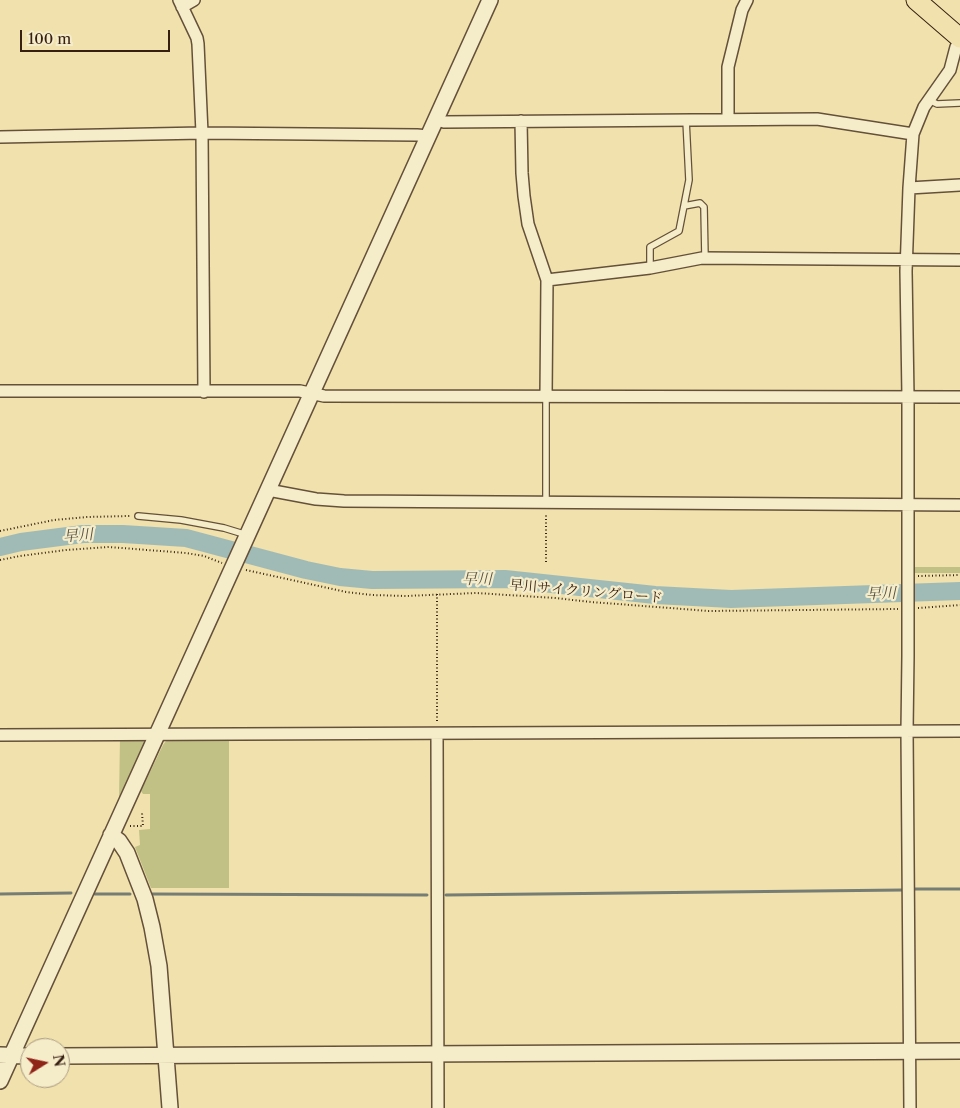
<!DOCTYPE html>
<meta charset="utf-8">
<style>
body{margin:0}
#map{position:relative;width:960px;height:1108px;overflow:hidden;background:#f0e1ad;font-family:"Libre Caslon Text",serif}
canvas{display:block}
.north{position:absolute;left:20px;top:1038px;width:50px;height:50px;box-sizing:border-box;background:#f5ecca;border:1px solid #a99a80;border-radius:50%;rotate:80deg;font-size:14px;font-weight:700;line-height:20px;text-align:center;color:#372012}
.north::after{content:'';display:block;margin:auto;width:18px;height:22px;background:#8f2418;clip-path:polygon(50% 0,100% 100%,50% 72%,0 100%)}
.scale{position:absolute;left:20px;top:30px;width:150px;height:22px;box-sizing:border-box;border:2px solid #372012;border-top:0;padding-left:6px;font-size:15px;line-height:18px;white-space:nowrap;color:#372012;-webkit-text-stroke:4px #f5ecca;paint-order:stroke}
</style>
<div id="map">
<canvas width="960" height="1108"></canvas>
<div class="north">N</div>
<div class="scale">100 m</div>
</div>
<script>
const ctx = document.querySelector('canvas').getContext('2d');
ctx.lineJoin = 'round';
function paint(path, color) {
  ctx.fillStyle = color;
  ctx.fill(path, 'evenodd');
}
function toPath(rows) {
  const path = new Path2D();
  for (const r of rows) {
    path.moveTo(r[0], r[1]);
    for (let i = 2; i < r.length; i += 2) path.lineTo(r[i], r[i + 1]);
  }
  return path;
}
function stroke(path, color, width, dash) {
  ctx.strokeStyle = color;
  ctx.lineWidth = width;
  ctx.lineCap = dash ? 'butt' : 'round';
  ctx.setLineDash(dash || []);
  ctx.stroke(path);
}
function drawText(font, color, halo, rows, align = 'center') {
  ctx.font = font + ' "Libre Caslon Text","Noto Serif JP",serif';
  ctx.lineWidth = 4.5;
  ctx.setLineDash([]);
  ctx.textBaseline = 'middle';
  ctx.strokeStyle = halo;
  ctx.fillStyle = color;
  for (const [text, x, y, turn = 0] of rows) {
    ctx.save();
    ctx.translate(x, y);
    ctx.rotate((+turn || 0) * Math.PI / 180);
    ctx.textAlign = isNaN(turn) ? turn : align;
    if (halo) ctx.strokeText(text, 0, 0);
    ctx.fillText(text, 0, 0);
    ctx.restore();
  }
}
paint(toPath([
 [913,567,960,567,960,573,912,573],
 [120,738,144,739,146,741,119,799],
 [229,740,229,888,151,888,135,847,140,845,139,830,150,829,150,794,143,794,141,791,163,745,166,741]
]), '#c1c185');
stroke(toPath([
 [914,889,960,889],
 [0,894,71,893],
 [95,894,130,894],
 [152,894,427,895],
 [446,895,903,890]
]), '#767d74', 3);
stroke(toPath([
 [0,547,21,542,83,534,123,534,186,538,306,570,340,577,372,580,505,579,655,595,731,599,960,591]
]), '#a0bbb6', 18);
const service = toPath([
 [929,100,937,104,960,103],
 [684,206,700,203,704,207,705,258],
 [650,268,650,247,679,231,689,180,686,120],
 [546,503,546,396],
 [138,516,181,520,224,528,247,535]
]);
const minor = toPath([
 [179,0,197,38,198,44,202,133,204,392],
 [182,7,194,0],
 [728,119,728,67,742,10,747,0],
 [437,120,444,122,817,119,913,134],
 [521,121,522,173,524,196,528,224,547,280,546,396],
 [0,137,202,133,417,135,428,136],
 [909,188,960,185],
 [547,280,650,268,702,258,960,260],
 [0,391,300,391,324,396,960,397],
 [268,490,316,499,344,501,960,505],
 [437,734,438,1108],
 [0,735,960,731],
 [910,1108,907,731,908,656,908,397,906,271,909,188,913,134,924,107,950,70,956,47,960,42]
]);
const tertiary = toPath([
 [111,835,119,841,127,853,145,899,152,927,159,966,170,1108],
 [0,1055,30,1056],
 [60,1056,960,1051],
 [0,1081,490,0]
]);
const primary = toPath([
 [916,0,960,38]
]);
stroke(service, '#655039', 8);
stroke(minor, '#655039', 14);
stroke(tertiary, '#655039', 18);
stroke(primary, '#372012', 21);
stroke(toPath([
 [0,531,54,520,87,517,130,516],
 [0,560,20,556,66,550,109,547,186,553,204,556,222,563],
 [546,562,546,513],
 [246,570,346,592,372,595,406,596,476,593,555,598,591,602,709,611,898,609],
 [918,576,960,575],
 [437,594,437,722],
 [918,608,960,605],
 [130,826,143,826,142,813]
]), '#372012', 2, [1, 2.5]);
stroke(service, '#f5ecca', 5.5);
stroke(minor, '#f5ecca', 11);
stroke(tertiary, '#f5ecca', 15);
stroke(primary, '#f0e1ad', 19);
drawText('14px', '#372012', '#f5ecca', [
 ["早川サイクリングロード",586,592,5]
]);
drawText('italic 15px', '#564e43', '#f5ecca', [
 ["早川",78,536,-5],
 ["早川",477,580],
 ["早川",881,594,-2]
]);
</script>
